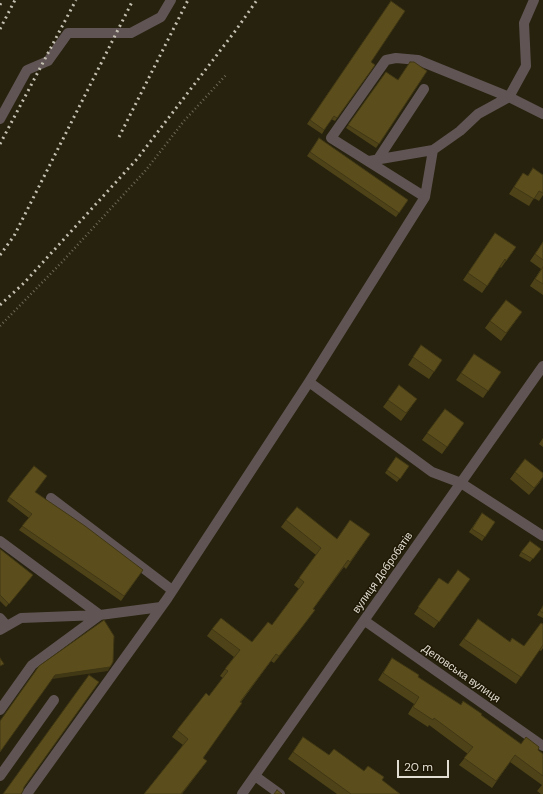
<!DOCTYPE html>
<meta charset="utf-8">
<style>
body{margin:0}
#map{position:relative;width:543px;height:794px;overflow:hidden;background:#27220e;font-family:"DM Sans",sans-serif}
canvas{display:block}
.scale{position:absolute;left:397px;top:760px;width:52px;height:18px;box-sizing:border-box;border:2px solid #e2ded2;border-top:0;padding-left:5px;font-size:12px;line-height:14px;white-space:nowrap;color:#e2ded2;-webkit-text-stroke:3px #1e1805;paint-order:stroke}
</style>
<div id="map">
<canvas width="543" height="794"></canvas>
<div class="scale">20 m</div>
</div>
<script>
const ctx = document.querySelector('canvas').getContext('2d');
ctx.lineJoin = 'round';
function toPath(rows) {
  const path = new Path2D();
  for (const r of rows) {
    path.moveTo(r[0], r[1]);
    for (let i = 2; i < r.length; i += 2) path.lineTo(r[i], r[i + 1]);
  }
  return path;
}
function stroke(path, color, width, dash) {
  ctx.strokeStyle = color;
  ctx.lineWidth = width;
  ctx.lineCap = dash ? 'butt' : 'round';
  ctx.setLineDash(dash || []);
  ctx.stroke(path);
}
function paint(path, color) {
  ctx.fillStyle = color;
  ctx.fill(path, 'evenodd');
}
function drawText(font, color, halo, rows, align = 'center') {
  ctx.font = font + ' "DM Sans",sans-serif';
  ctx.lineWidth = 3;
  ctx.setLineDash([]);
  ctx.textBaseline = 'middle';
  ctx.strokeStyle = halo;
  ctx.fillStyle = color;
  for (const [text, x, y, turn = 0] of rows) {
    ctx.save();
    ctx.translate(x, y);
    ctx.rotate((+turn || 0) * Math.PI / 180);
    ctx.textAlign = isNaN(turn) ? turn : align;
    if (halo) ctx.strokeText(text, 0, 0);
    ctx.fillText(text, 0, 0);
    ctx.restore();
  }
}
stroke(toPath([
 [0,326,62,262,146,170,184,121,226,75]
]), '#6e6958', 2.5, [1, 3]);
stroke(toPath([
 [0,119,27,70,48,61,68,33,131,33,161,17,171,0],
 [378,159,424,89],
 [369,161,433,150,460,131,478,114,509,97,526,66,524,23,534,0],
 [425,197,331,138,386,60,396,58,418,60,509,97,543,114],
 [309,382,432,472,461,483,543,536],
 [51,498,172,590],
 [0,541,100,615],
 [0,618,7,626],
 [365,621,543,746],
 [0,630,21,618,100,615],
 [0,710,32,665,100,615,161,607],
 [0,776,54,700],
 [255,776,280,794],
 [27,794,167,599,309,382,425,197,433,150],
 [242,794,543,366]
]), '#605554', 10);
stroke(toPath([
 [0,5,2,0],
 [0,29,15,0],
 [119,137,188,0],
 [0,144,76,0],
 [0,255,14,236,133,0],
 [0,305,24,283,137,159,236,30,257,0]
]), '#c4c0b2', 3, [2, 4]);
paint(toPath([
 [391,1,371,62,375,65,335,121,331,119,322,134,307,124],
 [427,71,376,148,346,128,386,72,398,80],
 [319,138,408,200,396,217,307,156],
 [533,168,543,175,543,195,539,201,534,198,529,206,509,194,523,173,528,176],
 [495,233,516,247,501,268,500,267,482,293,463,280],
 [543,242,543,295,530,286,541,269,530,261],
 [522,312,501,341,485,328,490,321],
 [421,345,442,360,429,379,408,365],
 [474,354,501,372,483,398,456,380],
 [399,385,412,406,401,421,383,407],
 [445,409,464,423,442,454,422,440],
 [543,438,543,447,539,444],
 [396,457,409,466,397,482,385,473],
 [515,472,540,482,529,495,510,479],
 [35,492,143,570,121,601,19,530,29,518,7,501,9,497],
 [482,513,495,522,482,541,469,532],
 [286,520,337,539,370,534,346,569,344,567,313,609,297,634,274,663,271,661,241,702,203,758,207,761,182,794,144,794,183,745,172,737,177,730,209,696,223,678,220,676,234,657,207,636,212,629,252,642,272,625,299,589,294,585,316,555,281,527],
 [0,549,33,575,6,607,0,601],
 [521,552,538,552,530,562,519,556],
 [439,578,448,584,470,579,434,628,414,614],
 [543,606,543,618,537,615],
 [478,619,510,642,524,646,543,624,543,648,541,651,539,650,516,684,459,645],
 [392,658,418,677,461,705,481,715,521,744,538,750,543,754,543,794,541,794,537,791,542,785,510,762,492,788,459,765,468,754,429,725,428,727,408,714,414,704,378,680],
 [303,737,329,755,364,771,382,780,400,794,337,794,288,759]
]), '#4e4318');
paint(toPath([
 [315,610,297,634,274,663,279,656],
 [110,667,108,671,52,679,55,675],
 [207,761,182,794,181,794]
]), '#403714');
const building = toPath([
 [391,1,405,11,371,62,375,65,337,118,334,116,324,130,310,120,391,1],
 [410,62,414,62,427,71,379,144,348,125,386,72,398,80,410,62],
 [319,138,408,200,399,213,310,152,319,138],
 [533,168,543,175,543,193,539,191,534,199,514,187,523,173,528,176,533,168],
 [495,233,516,247,506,261,505,259,487,286,468,273,495,233],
 [543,242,543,260,535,254,543,242],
 [543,267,543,284,535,279,543,267],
 [506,300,522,312,506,333,490,321,506,300],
 [421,345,442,360,434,372,413,357,421,345],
 [474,354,501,372,488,391,461,373,474,354],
 [399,385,417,399,406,413,388,400,399,385],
 [445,409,464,423,447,447,427,433,445,409],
 [396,457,409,466,400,479,387,470,396,457],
 [525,459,543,473,543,477,534,488,515,472,525,459],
 [34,466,47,476,35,492,85,526,143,570,124,596,22,526,32,514,9,497,34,466],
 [297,507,337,539,350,520,370,534,350,562,348,560,313,609,315,610,302,627,279,656,276,654,240,702,242,703,203,758,207,761,181,794,144,794,188,739,177,730,206,693,209,696,228,671,225,669,240,650,212,629,221,618,252,642,268,622,272,625,304,582,299,578,321,548,286,520,297,507],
 [482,513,495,522,485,537,472,529,482,513],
 [530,541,541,549,533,559,521,552,530,541],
 [0,549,33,575,9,604,0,595,0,549],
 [458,570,470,579,439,622,418,607,439,578,448,584,458,570],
 [543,606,543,613,540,611,543,606],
 [478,619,510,642,512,638,524,646,541,623,543,624,543,645,521,677,464,639,478,619],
 [104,620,114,636,113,662,110,667,55,675,0,752,0,721,39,666,104,620],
 [0,658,4,664,0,666,0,658],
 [392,658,419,675,418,677,461,705,463,701,482,714,481,715,521,744,526,737,539,747,538,750,543,754,543,776,515,755,496,781,464,758,473,747,434,718,433,720,413,707,419,697,383,673,392,658],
 [89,675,99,682,24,787,23,791,21,794,3,794,89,675],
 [303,737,329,755,334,749,364,771,368,766,384,777,382,780,400,794,351,794,293,752,303,737],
 [277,790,282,794,274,794,277,790]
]);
paint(building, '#5b4e1c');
stroke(building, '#403714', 1);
drawText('11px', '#e2ded2', '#1e1805', [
 ["вулиця Добробатів",383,573,-55],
 ["Деповська вулиця",461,674,35]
]);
</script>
